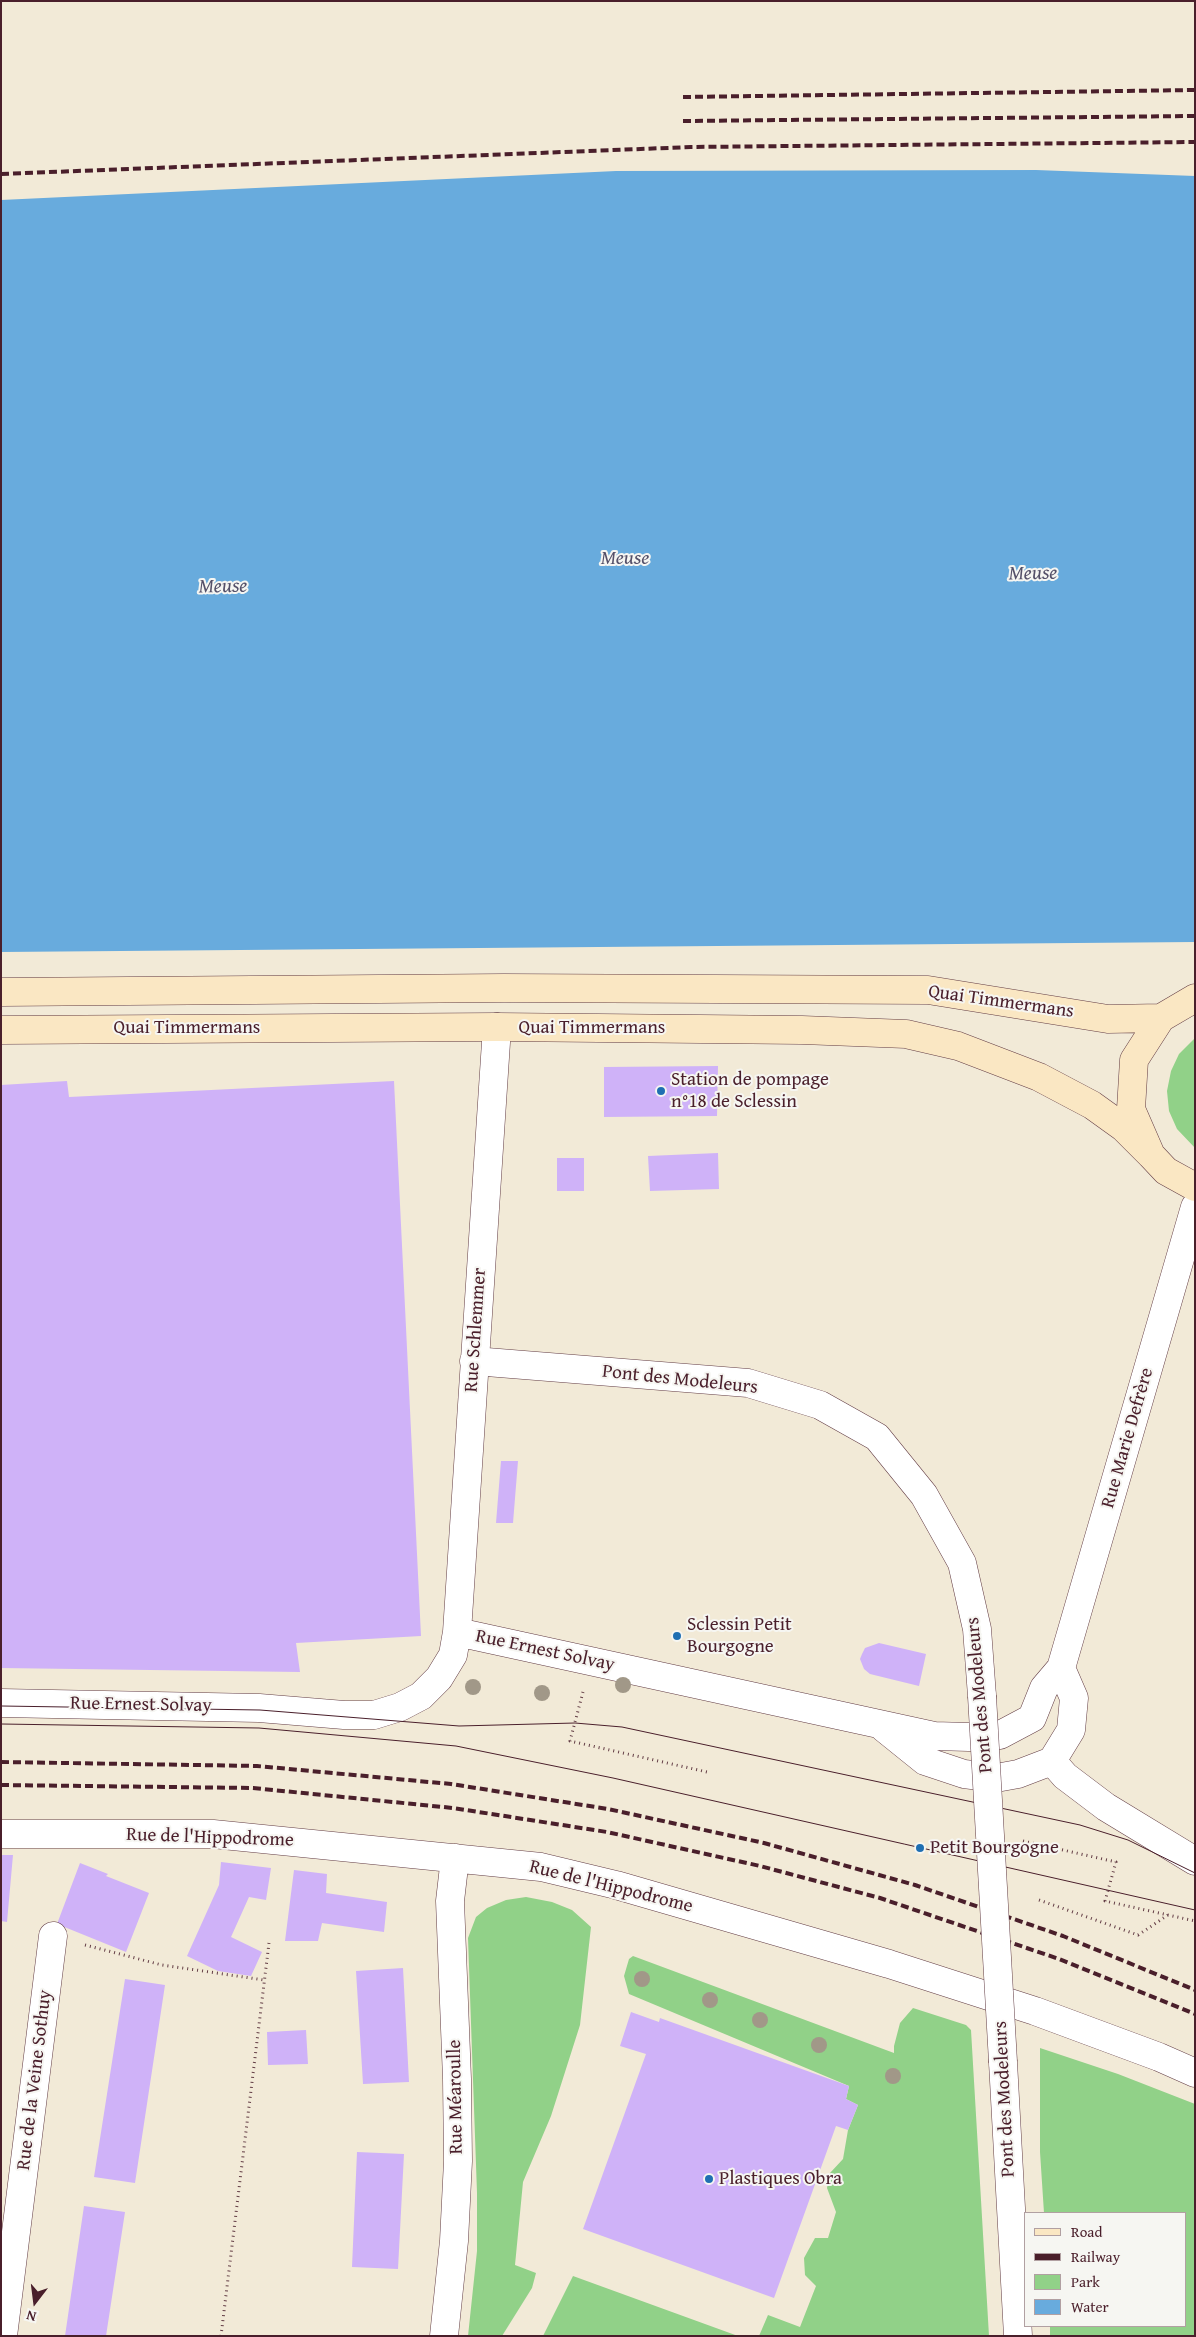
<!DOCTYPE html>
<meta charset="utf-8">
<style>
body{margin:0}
#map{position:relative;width:1196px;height:2337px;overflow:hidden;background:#f2ead7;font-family:"Gentium Book Plus",serif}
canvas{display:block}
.frame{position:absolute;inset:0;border:2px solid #4a1f2b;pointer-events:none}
.legend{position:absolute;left:1024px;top:2212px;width:162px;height:115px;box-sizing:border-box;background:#f6f6f2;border:1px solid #b1a0a2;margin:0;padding:6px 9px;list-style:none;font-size:15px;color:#4a1f2b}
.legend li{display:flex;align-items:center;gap:10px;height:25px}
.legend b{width:25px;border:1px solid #b1a0a2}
.north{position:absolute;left:10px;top:2277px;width:50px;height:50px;-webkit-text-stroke:4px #f6f6f2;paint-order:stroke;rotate:195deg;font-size:14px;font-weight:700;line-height:20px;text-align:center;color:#4a1f2b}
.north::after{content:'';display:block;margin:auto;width:18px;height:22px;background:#4a1f2b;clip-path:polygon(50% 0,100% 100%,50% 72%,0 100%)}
</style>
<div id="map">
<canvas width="1196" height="2337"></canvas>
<div class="frame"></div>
<ul class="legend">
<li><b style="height:6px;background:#fae7c3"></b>Road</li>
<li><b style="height:6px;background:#4a1f2b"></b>Railway</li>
<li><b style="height:14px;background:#91d188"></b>Park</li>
<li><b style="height:14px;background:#68abdd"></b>Water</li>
</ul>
<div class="north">N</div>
</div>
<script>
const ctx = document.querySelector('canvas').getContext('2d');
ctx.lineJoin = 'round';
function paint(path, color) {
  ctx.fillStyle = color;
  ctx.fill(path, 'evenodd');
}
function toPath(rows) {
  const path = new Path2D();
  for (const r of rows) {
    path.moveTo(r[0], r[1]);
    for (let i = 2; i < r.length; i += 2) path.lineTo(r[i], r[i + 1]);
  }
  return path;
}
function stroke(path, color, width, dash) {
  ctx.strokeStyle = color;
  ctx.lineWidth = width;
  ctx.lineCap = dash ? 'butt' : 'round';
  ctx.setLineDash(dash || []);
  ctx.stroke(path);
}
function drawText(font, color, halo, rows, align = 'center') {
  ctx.font = font + ' "Gentium Book Plus",serif';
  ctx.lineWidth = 4;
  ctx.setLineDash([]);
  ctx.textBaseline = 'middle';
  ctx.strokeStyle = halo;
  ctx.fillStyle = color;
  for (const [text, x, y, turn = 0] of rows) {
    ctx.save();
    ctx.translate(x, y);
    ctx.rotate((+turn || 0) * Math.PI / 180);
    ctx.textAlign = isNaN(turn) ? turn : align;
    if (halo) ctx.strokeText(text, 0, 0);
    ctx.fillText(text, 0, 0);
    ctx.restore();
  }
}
paint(toPath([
 [1195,1038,1195,1148,1177,1129,1169,1111,1167,1091,1171,1071,1179,1054],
 [526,1897,552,1902,572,1910,591,1927,580,2025,551,2116,523,2182,515,2265,536,2273,532,2288,502,2336,468,2336,477,2251,477,2193,468,1938,476,1917,487,1908,506,1900],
 [633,1956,894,2053,894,2046,900,2023,913,2008,966,2025,971,2030,989,2336,759,2336,768,2315,800,2327,816,2286,805,2275,804,2258,815,2238,828,2238,836,2212,827,2188,830,2173,843,2159,848,2130,858,2105,846,2099,849,2086,629,1994,624,1976,629,1959],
 [1040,2048,1118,2074,1195,2104,1195,2336,1050,2336,1050,2326,1185,2326,1185,2213,1044,2213,1040,2152],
 [573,2276,738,2336,543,2336]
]), '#91d188');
paint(toPath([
 [1036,170,1195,176,1195,942,1,952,1,200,616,171]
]), '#68abdd');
paint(toPath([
 [718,1066,717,1116,604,1117,604,1067],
 [67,1081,69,1097,394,1081,421,1636,296,1643,300,1672,1,1668,1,1085],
 [718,1153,719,1189,650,1191,648,1156],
 [557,1158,584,1158,584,1191,557,1191],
 [501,1461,518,1461,513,1523,496,1523],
 [879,1643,926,1654,919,1686,870,1674,864,1669,860,1659,862,1654,865,1648],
 [1,1855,13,1855,7,1922,1,1921],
 [221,1862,271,1868,266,1900,249,1897,231,1937,262,1952,251,1976,218,1971,187,1956,219,1885],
 [80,1863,108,1874,106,1876,149,1893,126,1952,57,1924],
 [294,1870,327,1874,326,1893,387,1902,384,1932,322,1923,318,1941,285,1941],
 [403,1968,409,2082,363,2084,356,1971],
 [125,1979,165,1985,135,2183,94,2177],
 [631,2012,659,2022,660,2018,849,2086,846,2099,858,2105,848,2130,836,2126,774,2298,583,2229,646,2054,620,2046],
 [306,2030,308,2064,268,2065,267,2032],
 [357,2152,404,2154,398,2269,352,2267],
 [84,2206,125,2212,106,2336,65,2336]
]), '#cfb2f8');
const minor = toPath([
 [474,1361,748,1383,820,1405,877,1437,924,1495,962,1563,977,1629,982,1696],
 [457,1632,934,1736,969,1737,1000,1735,1032,1718,1044,1688,1061,1668,1195,1207],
 [1061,1668,1074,1698,1071,1730,1052,1761,1065,1776,1106,1807,1195,1861],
 [1,1703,259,1708,344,1715,374,1715,400,1707,421,1696,439,1678,453,1655,457,1632,497,1027],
 [884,1728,925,1761,964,1774,996,1778,1018,1774,1052,1761],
 [1,1834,213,1834,541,1867,616,1885,889,1964,1035,2011,1159,2057,1195,2073],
 [1003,2062,1018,2336],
 [3,2336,53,1936],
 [444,2336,454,2241,458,2161,457,2079,450,1901,455,1858]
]);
const secondary = toPath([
 [1,992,504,988,928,990,1108,1019,1161,1018],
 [1195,998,1161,1018,1134,1060,1131,1109,1151,1155,1166,1171,1195,1187],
 [1,1030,497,1027,802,1030,906,1034,958,1046,1039,1077,1092,1105,1124,1128,1151,1155]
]);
stroke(minor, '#633d45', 29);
stroke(secondary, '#633d45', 29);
stroke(toPath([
 [583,1692,570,1741,707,1772],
 [1023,1841,1116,1862,1105,1901,1195,1921],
 [1039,1900,1138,1935,1168,1915],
 [85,1945,162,1965,264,1980],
 [221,2336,269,1943]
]), '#633d45', 3, [1, 4]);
stroke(minor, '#fff', 28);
stroke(secondary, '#fae7c3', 28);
stroke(toPath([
 [1,1706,260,1710,459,1726,575,1723,622,1727,1080,1825,1128,1840,1195,1873],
 [1,1724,259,1728,456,1746,613,1778,1195,1910]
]), '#4a1f2b', 1);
stroke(toPath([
 [683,97,1195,90],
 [683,121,1195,116],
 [1,174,691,147,1195,142],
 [1,1762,257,1766,451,1784,608,1809,764,1843,915,1885,1063,1936,1195,1990],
 [1,1785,253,1788,453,1808,607,1832,760,1866,880,1898,1059,1959,1195,2014]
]), '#4a1f2b', 4, [8, 4]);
const minorBridge = toPath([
 [982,1696,1003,2062]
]);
stroke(minorBridge, '#633d45', 29, []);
stroke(minorBridge, '#fff', 28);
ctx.fillStyle = '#a19888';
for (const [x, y] of [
 [623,1685],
 [473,1687],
 [542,1693],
 [642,1979],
 [710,2000],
 [760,2020],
 [819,2045],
 [893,2076]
]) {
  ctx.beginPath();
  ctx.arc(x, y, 8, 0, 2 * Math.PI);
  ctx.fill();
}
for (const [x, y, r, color] of [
 [661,1091,5,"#1f6fb2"],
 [677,1636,5,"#1f6fb2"],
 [920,1848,5,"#1f6fb2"],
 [709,2179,5,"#1f6fb2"]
]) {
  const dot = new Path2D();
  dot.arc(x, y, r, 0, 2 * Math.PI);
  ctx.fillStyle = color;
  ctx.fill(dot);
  stroke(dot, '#f6f6f2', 2);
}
drawText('19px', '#4a1f2b', '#f6f6f2', [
 ["Quai Timmermans",1001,1002,8],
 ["Quai Timmermans",187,1028],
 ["Quai Timmermans",592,1028],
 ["Rue Schlemmer",476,1330,-86],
 ["Pont des Modeleurs",680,1380,6],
 ["Rue Marie Defrère",1128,1438,-74],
 ["Rue Ernest Solvay",545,1651,12],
 ["Pont des Modeleurs",980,1695,-95],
 ["Rue Ernest Solvay",141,1705,1],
 ["Rue de l'Hippodrome",210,1838,2],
 ["Rue de l'Hippodrome",611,1887,14],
 ["Rue de la Veine Sothuy",35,2080,-83],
 ["Rue Méaroulle",456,2097,-91],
 ["Pont des Modeleurs",1005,2099,-93]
]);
drawText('19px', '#4a1f2b', '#f6f6f2', [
 ["Station de pompage",671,1080],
 ["n°18 de Sclessin",671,1102],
 ["Sclessin Petit",687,1625],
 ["Bourgogne",687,1647],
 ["Petit Bourgogne",930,1848],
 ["Plastiques Obra",719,2179]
], 'left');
drawText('italic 20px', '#545069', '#f6f6f2', [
 ["Meuse",625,559],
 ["Meuse",1033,574,-1],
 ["Meuse",223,587,-1]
]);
</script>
